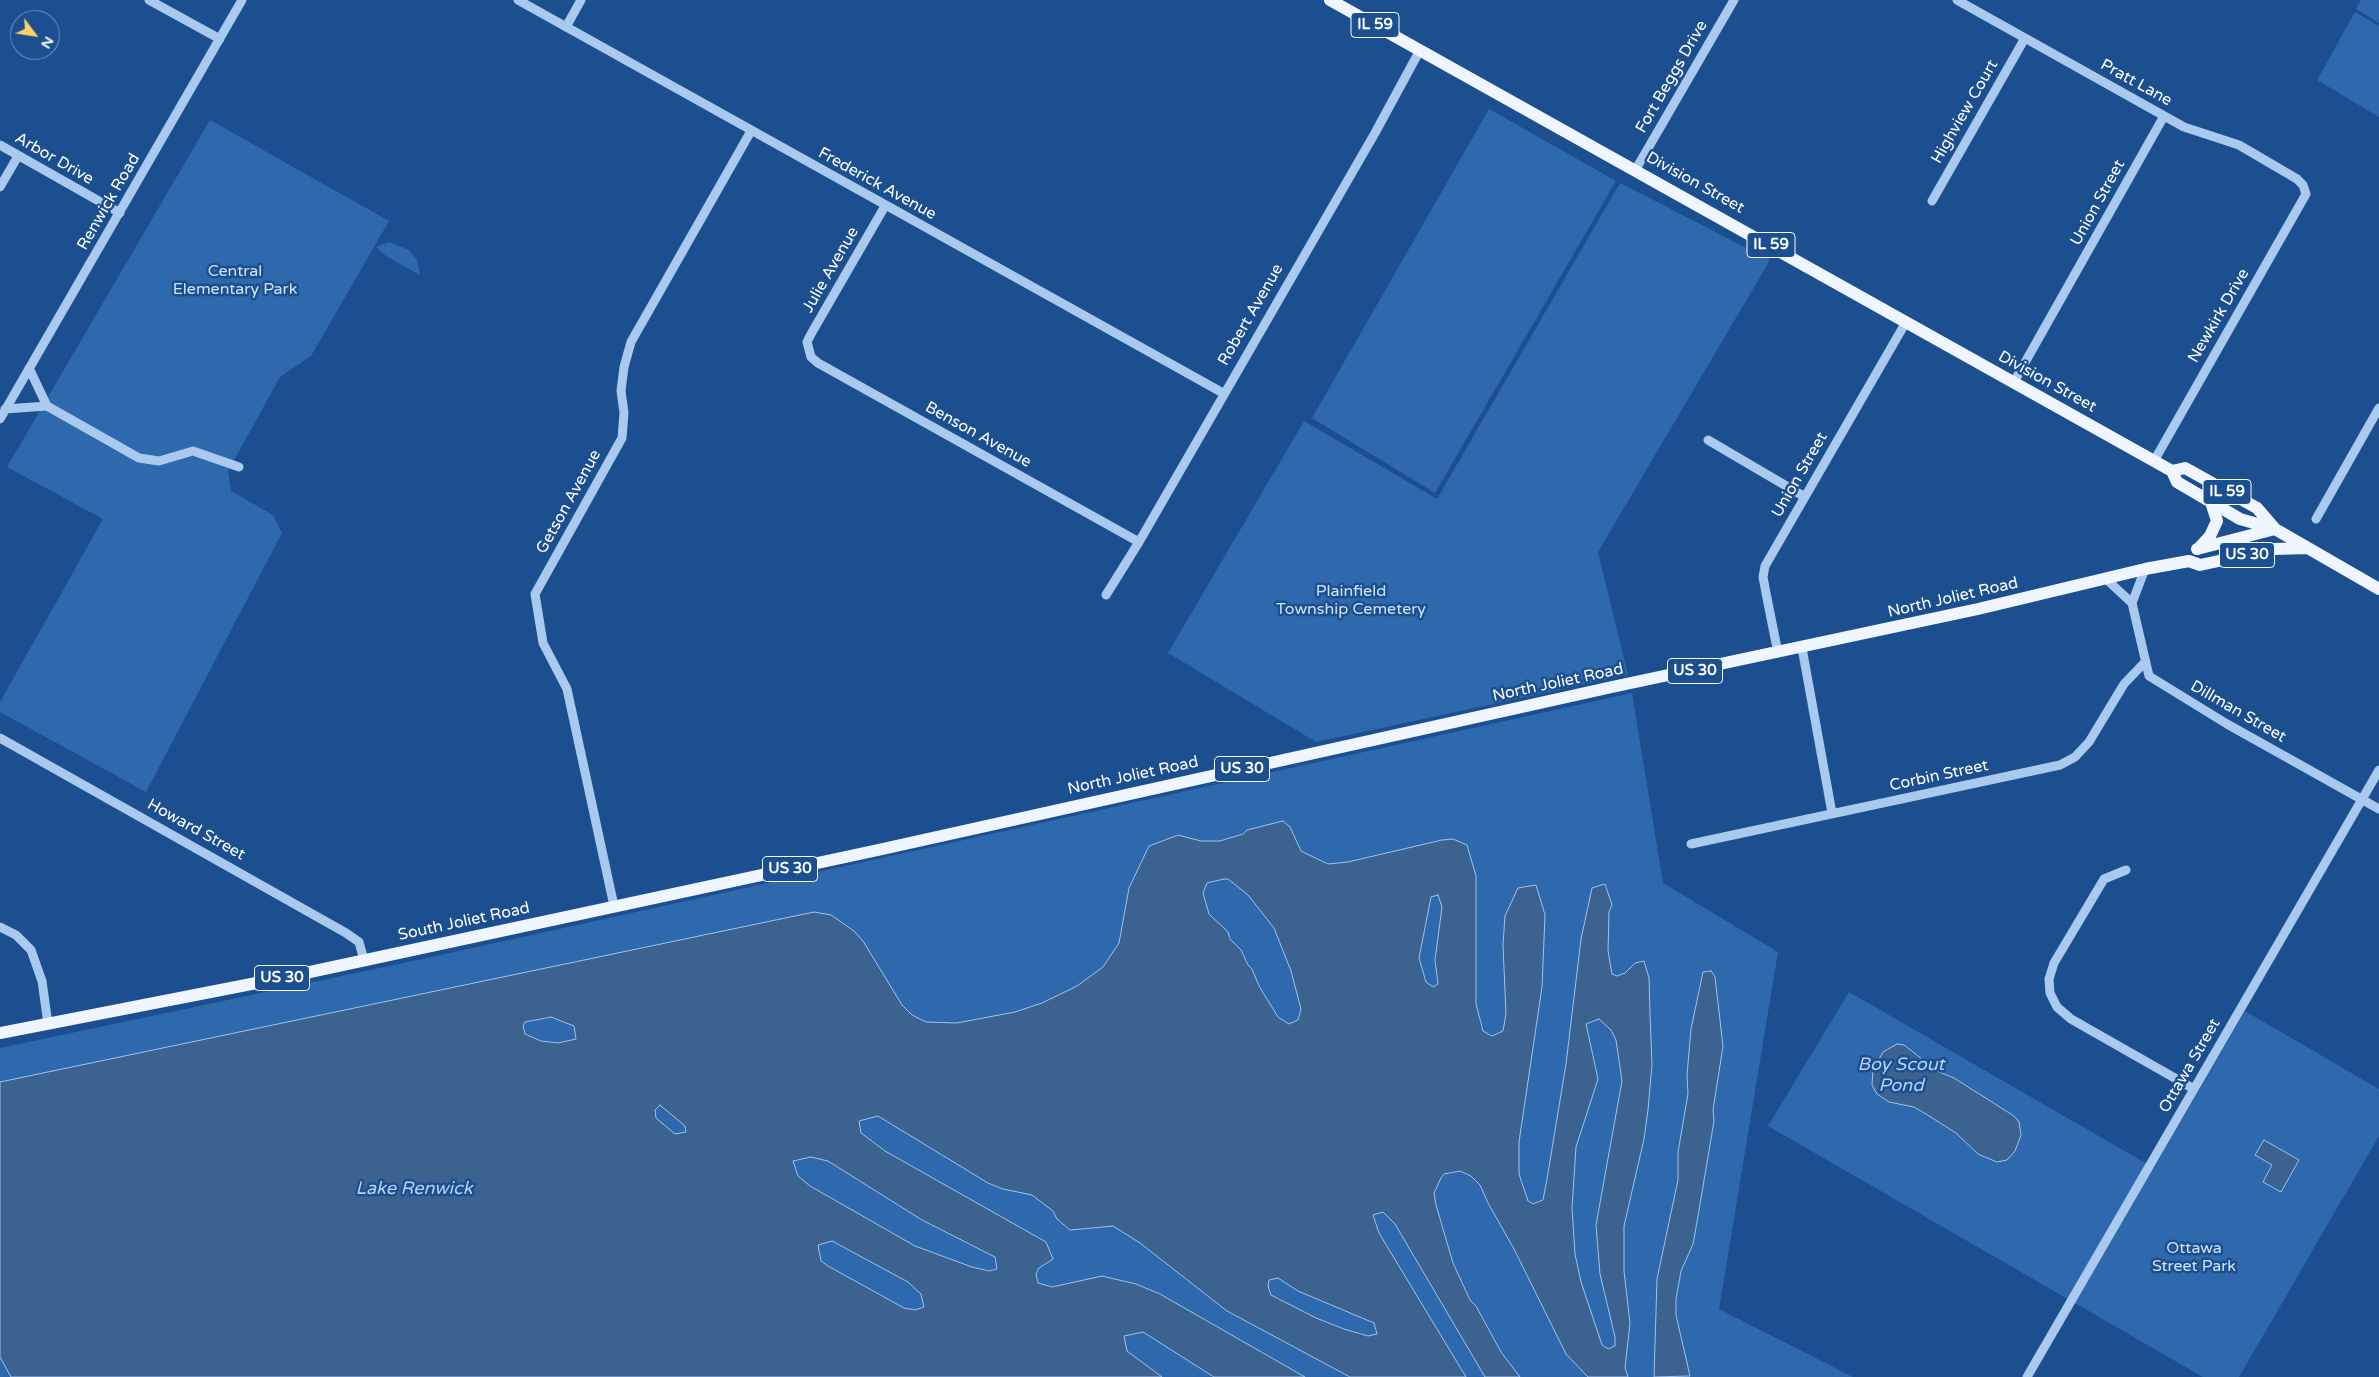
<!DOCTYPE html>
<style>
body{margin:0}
#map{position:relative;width:2379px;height:1377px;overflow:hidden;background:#1b4f8f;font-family:"Varela Round",sans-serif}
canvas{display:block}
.north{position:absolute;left:10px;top:10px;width:50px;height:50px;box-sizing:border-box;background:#1b4f8f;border:1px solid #7695bc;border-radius:50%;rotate:121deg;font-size:14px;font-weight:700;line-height:20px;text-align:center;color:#fff}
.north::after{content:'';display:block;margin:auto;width:18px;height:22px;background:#ffd166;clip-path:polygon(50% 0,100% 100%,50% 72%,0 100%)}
</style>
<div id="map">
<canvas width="2379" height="1377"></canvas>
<div class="north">N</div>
</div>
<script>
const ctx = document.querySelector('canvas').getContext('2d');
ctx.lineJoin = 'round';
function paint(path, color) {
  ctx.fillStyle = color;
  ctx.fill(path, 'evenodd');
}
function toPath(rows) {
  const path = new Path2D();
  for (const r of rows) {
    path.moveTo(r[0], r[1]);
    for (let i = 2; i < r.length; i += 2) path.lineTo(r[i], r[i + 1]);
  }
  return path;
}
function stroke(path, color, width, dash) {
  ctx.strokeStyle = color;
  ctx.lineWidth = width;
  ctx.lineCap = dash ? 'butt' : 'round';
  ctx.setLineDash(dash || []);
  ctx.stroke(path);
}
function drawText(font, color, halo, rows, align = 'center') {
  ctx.font = font + ' "Varela Round",sans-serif';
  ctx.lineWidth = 5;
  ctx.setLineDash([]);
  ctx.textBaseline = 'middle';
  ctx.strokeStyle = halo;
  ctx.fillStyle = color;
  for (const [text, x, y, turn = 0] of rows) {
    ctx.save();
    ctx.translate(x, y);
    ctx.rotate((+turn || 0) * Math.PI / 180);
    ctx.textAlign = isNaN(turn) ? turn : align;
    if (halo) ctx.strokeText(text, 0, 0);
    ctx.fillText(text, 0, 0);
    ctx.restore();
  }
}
paint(toPath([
 [2361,0,2379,0,2379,23,2356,9],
 [2355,12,2379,26,2379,117,2317,80],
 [1489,109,1616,181,1435,493,1312,418],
 [210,120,389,221,311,356,280,377,228,471,231,491,273,515,282,533,146,792,0,712,0,702,103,519,7,467],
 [1620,183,1770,260,1598,552,1628,675,1316,742,1168,653,1304,421,1437,499],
 [389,242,409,250,417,260,420,275,386,256,376,247],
 [1632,693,1663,883,1778,952,1719,1309,1853,1377,0,1377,0,1048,427,958],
 [1849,992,2154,1168,2245,1011,2379,1089,2379,1136,2239,1377,2203,1377,1768,1126]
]), '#2e69ad');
const water = toPath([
 [1283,821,1290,827,1301,851,1328,864,1348,862,1442,840,1453,839,1467,845,1476,876,1476,1004,1483,1031,1492,1036,1503,1031,1506,1014,1503,945,1505,916,1518,888,1536,885,1545,915,1542,987,1519,1142,1519,1174,1528,1201,1533,1204,1543,1200,1547,1179,1566,1064,1581,939,1592,888,1605,884,1612,905,1609,912,1608,951,1612,974,1617,976,1625,973,1635,963,1644,961,1649,978,1650,1014,1652,1064,1648,1110,1644,1139,1624,1226,1624,1271,1630,1323,1625,1368,1628,1377,1588,1377,1566,1354,1514,1249,1488,1203,1480,1185,1471,1176,1460,1171,1444,1174,1441,1178,1434,1193,1436,1205,1453,1263,1470,1300,1476,1306,1501,1352,1520,1377,1485,1377,1395,1224,1383,1212,1373,1215,1379,1233,1466,1377,1350,1377,1227,1311,1140,1243,1113,1226,1070,1230,1057,1219,1053,1211,1032,1195,1003,1189,988,1183,878,1116,859,1121,861,1133,885,1151,1046,1242,1053,1259,1039,1268,1036,1274,1038,1283,1052,1287,1102,1276,1136,1284,1160,1294,1305,1377,1214,1377,1143,1332,1124,1336,1127,1351,1162,1377,11,1377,0,1357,0,1082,814,912,831,915,854,931,863,941,902,1005,912,1015,926,1022,957,1023,1015,1012,1042,1003,1077,986,1103,967,1119,943,1129,888,1149,846,1178,835,1201,841,1220,841,1243,834,1247,830,1283,821],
 [1224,879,1228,879,1248,895,1274,928,1291,971,1301,1009,1298,1020,1289,1024,1278,1017,1259,986,1252,969,1248,965,1241,950,1230,939,1228,932,1209,914,1203,893,1207,883,1224,879],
 [1438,895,1442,907,1435,960,1438,984,1433,987,1426,982,1419,958,1431,897,1438,895],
 [551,1017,574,1026,576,1039,558,1043,541,1041,525,1034,523,1026,525,1022,551,1017],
 [1599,1019,1611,1030,1616,1040,1622,1081,1596,1225,1600,1274,1615,1337,1615,1346,1608,1349,1602,1345,1581,1282,1575,1254,1572,1208,1576,1147,1598,1079,1586,1024,1599,1019],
 [660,1105,685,1126,686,1132,675,1134,656,1118,655,1110,660,1105],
 [811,1157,828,1161,922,1220,995,1257,997,1269,989,1271,972,1267,915,1246,810,1186,798,1176,793,1161,811,1157],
 [832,1241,908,1282,921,1294,924,1307,915,1310,904,1308,828,1266,821,1261,818,1245,832,1241],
 [1278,1278,1298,1291,1374,1323,1377,1334,1368,1336,1344,1329,1316,1318,1271,1295,1268,1286,1269,1280,1278,1278],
 [1711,971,1715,977,1723,1046,1713,1110,1714,1121,1697,1222,1693,1244,1681,1271,1676,1299,1676,1315,1690,1376,1654,1377,1657,1279,1678,1180,1678,1152,1688,1094,1687,1075,1691,1029,1703,972,1711,971],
 [1897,1044,1904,1045,1937,1071,1954,1078,2014,1116,2019,1122,2021,1135,2015,1151,2007,1160,1997,1162,1978,1154,1956,1133,1926,1114,1914,1107,1889,1102,1877,1094,1872,1085,1873,1070,1883,1052,1897,1044],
 [2264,1140,2299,1160,2281,1192,2263,1182,2272,1165,2255,1155,2264,1140]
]);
paint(water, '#3c6290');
stroke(water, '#9cc4f0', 1);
stroke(toPath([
 [149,0,220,39],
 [518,0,1223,393],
 [1957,0,2184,127,2239,145,2297,179,2303,185,2306,194,2154,461],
 [566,27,581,0],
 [0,145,120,213],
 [1636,169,1734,0],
 [0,187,18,156],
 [1932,201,2025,38],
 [885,206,811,334,807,342,811,357,818,363,1139,542],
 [29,368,47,406],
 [2014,382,2164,116],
 [5,409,47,406,139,458,159,461,193,451,239,467],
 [0,419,242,0],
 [1708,440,1805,497],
 [2316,519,2379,408],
 [2145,569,2132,603,2149,676,2227,724,2379,809],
 [2106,579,2132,603],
 [1106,595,1139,542,1375,133,1420,50],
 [1802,648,1832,813],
 [1778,653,1766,593,1763,577,1765,566,1906,322],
 [0,738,346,933,359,942,364,960],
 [1691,844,2060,765,2075,757,2089,742,2124,684,2145,662],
 [2126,870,2104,879,2054,963,2049,979,2050,993,2057,1007,2071,1019,2194,1089],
 [614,906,567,689,543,643,535,594,622,438,624,413,621,391,624,367,631,342,751,131],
 [0,927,16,935,31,950,42,981,48,1024],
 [2027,1377,2379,770]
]), '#a9c9ee', 9);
stroke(toPath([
 [1330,0,2172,471,2185,468,2257,508,2275,529],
 [2172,471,2177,482,2240,519,2275,529,2379,589],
 [2197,549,2275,529],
 [2198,549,2210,536,2217,521,2211,502],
 [0,1033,282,978,878,850,1612,687,1978,609,2145,569,2189,561,2200,565,2274,549,2307,548]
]), '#f0f6ff', 12);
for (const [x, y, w] of [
 [1375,25,48],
 [1771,245,48],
 [2227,492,48],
 [2247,555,55],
 [1695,671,55],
 [1242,769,55],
 [790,869,55],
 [282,978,55]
]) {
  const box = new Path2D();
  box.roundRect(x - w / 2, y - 12.5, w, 25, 4);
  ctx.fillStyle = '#1b4f8f';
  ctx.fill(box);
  stroke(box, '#fff', 1);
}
drawText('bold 15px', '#fff', null, [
 ["IL 59",1375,25],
 ["IL 59",1771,245],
 ["IL 59",2227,492],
 ["US 30",2247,555],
 ["US 30",1695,671],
 ["US 30",1242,769],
 ["US 30",790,869],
 ["US 30",282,978]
]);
drawText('16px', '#fff', '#1b4f8f', [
 ["Fort Beggs Drive",1672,77,-60],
 ["Pratt Lane",2136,83,29],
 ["Highview Court",1965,112,-60],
 ["Arbor Drive",54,159,30],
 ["Division Street",1695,183,29],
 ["Frederick Avenue",877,184,29],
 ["Renwick Road",109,202,-60],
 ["Union Street",2098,203,-61],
 ["Julie Avenue",831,270,-60],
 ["Robert Avenue",1251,315,-60],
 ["Newkirk Drive",2219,316,-60],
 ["Division Street",2047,382,29],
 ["Benson Avenue",978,435,29],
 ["Union Street",1800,475,-60],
 ["Getson Avenue",569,502,-61],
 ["North Joliet Road",1953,598,-13],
 ["North Joliet Road",1558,683,-12],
 ["Dillman Street",2238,712,30],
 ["North Joliet Road",1133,776,-12],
 ["Corbin Street",1939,776,-12],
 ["Howard Street",196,830,29],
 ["South Joliet Road",464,922,-12],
 ["Ottawa Street",2190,1066,-60]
]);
drawText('16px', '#cfe3fa', '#1b4f8f', [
 ["Central",235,272],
 ["Elementary Park",235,290],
 ["Plainfield",1351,592],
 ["Township Cemetery",1351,610],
 ["Ottawa",2194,1249],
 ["Street Park",2194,1267]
]);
drawText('italic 18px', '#b5d3f5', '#1b4f8f', [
 ["Boy Scout",1901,1065],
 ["Pond",1901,1086],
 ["Lake Renwick",414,1189]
]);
</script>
